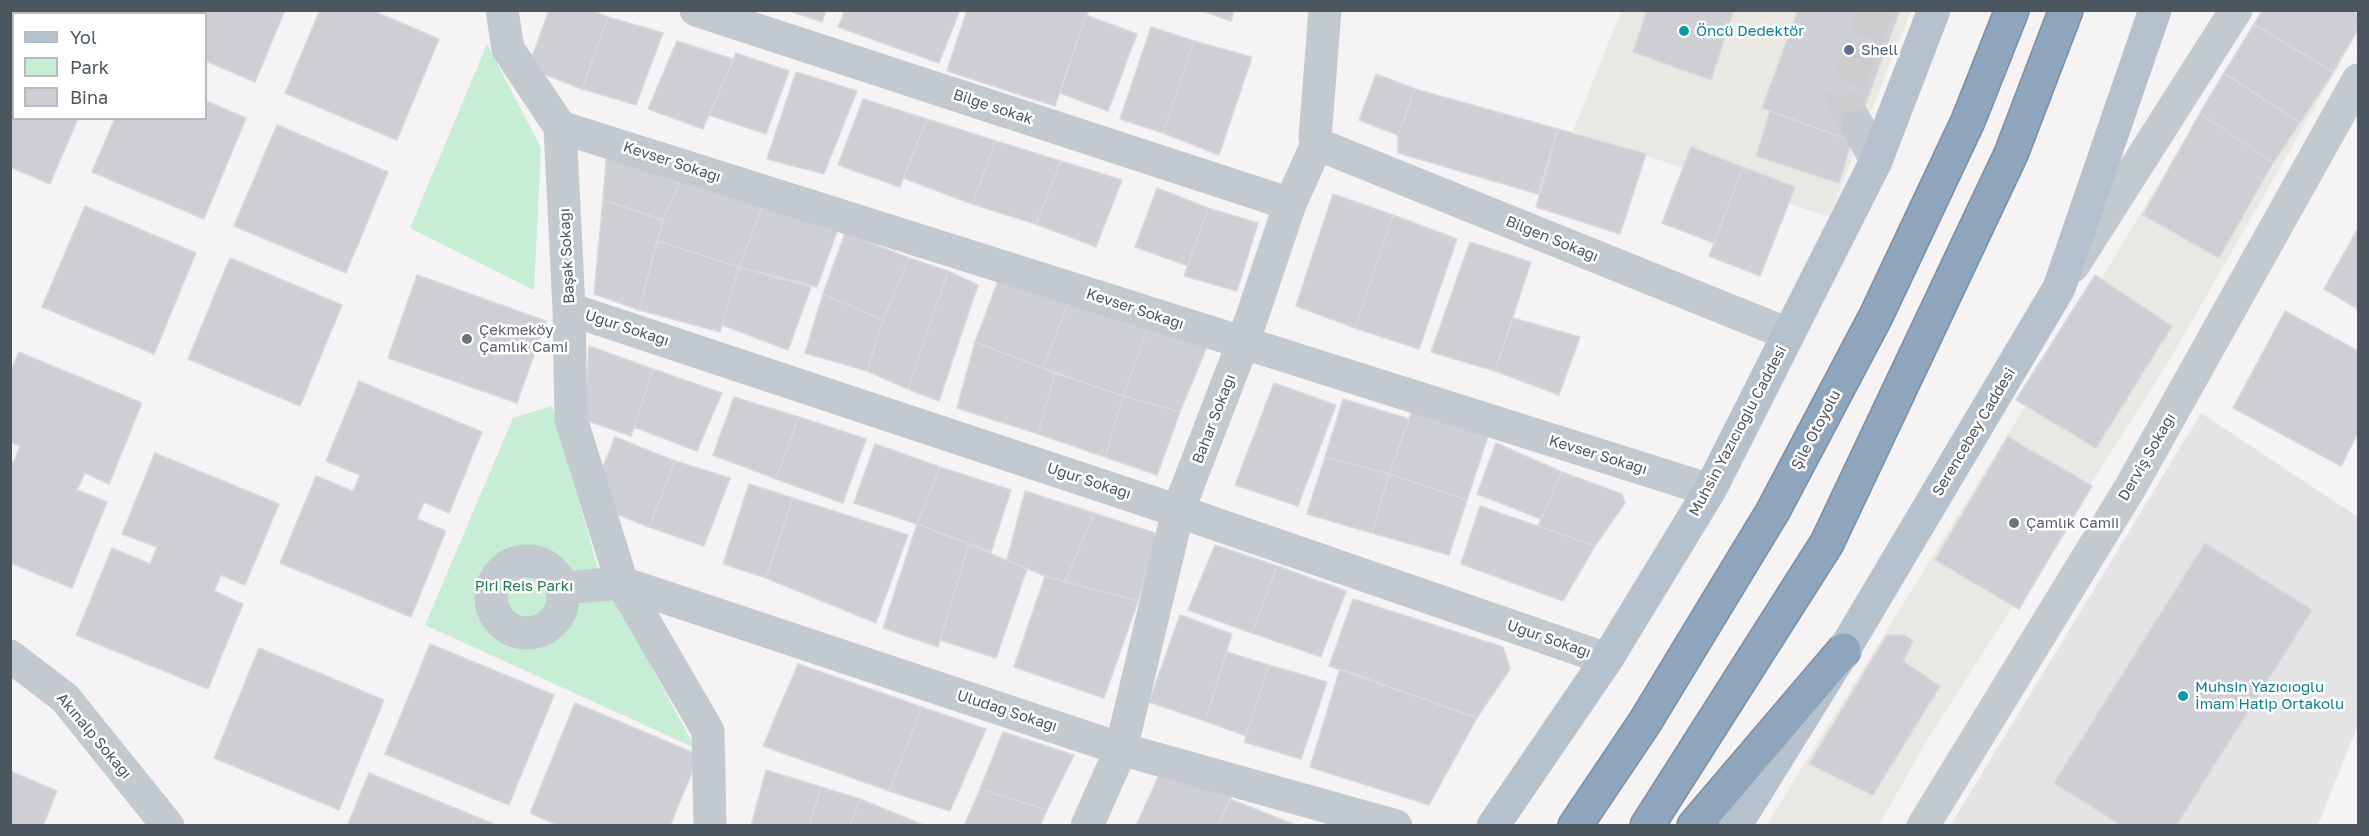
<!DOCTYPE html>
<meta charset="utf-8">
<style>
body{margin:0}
#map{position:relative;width:2369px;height:836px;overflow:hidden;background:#f5f3f3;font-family:"Golos Text",sans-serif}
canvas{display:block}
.frame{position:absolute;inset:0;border:12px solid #4c565f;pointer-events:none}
.legend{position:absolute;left:12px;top:12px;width:195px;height:108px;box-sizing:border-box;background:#fff;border:2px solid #b7bbbf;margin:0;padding:8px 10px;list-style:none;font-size:18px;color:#4c565f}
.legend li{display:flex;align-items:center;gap:12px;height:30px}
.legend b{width:30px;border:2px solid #b7bbbf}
</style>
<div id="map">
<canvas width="2369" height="836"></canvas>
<div class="frame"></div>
<ul class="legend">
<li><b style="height:8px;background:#b5c2ce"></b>Yol</li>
<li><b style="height:16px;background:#c7edd5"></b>Park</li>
<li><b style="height:16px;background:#cdcfd4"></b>Bina</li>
</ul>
</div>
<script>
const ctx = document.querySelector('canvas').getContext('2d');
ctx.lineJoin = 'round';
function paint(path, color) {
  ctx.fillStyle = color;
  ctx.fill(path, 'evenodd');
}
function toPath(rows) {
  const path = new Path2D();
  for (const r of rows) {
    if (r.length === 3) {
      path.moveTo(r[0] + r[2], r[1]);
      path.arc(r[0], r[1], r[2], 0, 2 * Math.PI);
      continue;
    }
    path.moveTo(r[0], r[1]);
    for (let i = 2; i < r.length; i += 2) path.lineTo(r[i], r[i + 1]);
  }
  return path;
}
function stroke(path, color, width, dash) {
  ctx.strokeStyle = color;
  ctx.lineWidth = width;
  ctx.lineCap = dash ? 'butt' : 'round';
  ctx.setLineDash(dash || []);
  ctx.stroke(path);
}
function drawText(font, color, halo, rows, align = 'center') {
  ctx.font = font + ' "Golos Text",sans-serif';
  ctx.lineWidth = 5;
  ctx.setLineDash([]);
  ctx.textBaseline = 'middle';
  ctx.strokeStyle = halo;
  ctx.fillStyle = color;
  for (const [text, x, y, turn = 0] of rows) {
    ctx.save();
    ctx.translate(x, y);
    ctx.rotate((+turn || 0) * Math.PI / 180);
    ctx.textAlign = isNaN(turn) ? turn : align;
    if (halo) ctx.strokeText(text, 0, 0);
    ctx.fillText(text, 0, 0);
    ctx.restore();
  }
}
paint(toPath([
 [1621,11,1911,11,1829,217,1573,131],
 [2262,11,2358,11,2358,32,2166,366,1926,742,1879,825,1766,826,2010,431]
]), '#eae8e2');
paint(toPath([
 [2201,413,2358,517,2358,725,2318,825,1950,826]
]), '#e5e4e4');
paint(toPath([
 [487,44,541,148,534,290,410,228],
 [552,406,597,565,695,748,425,625,513,418]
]), '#c7edd5');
const building = toPath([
 [22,10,119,10,117,14,29,14,22,10],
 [154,10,285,10,255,82,206,61,206,14,153,14,154,10],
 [320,10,371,10,439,39,397,140,285,93,320,10],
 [549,10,591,10,608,17,582,89,528,68,549,10],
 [787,10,826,10,822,22,787,10],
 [845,10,960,10,939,63,838,27,845,10],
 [967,10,1091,10,1086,15,1055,106,947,71,967,10],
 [1199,10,1234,10,1231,21,1199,10],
 [1647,10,1734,10,1711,80,1633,52,1647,10],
 [1798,10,1900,10,1852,141,1762,108,1798,10],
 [2262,10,2351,10,2358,15,2358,29,2333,72,2254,24,2262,10],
 [1086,15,1137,34,1108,111,1060,93,1086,15],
 [608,17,663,33,636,105,582,89,608,17],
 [2254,24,2333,72,2300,123,2224,73,2254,24],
 [1151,27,1194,41,1163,133,1120,119,1151,27],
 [677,41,733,59,703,129,648,109,677,41],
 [1194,41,1252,57,1219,155,1163,133,1194,41],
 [10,48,14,50,14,118,78,118,50,184,10,167,10,48],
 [736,53,789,71,766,134,709,115,736,53],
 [796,72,857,91,824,174,767,159,796,72],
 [2224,73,2300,123,2273,163,2200,113,2224,73],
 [1376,74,1415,89,1398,135,1359,120,1376,74],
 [1415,89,1558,129,1538,194,1398,153,1398,135,1415,89],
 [863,99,927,119,900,187,838,165,863,99],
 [206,101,246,118,204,219,92,172,115,118,206,118,206,101],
 [1770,111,1852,141,1839,183,1756,156,1770,111],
 [2200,113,2273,163,2219,258,2143,215,2200,113],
 [927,119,996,141,972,204,903,178,927,119],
 [277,125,388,172,346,273,234,226,277,125],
 [1558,129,1646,154,1620,234,1536,207,1558,129],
 [996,141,1061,161,1036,224,972,204,996,141],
 [1691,147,1743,167,1714,243,1662,223,1691,147],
 [607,149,683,175,663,220,603,200,607,149],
 [1061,161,1122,180,1096,247,1036,224,1061,161],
 [1743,167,1795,187,1760,276,1709,256,1743,167],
 [683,175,764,203,739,267,657,241,663,220,683,175],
 [1157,188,1208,208,1188,266,1135,247,1157,188],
 [1333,194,1393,215,1355,328,1296,306,1333,194],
 [603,200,663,220,639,310,594,294,603,200],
 [764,203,838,229,817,287,739,267,764,203],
 [85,206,196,253,154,354,42,307,85,206],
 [1208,208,1258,223,1237,291,1184,276,1208,208],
 [1393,215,1457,239,1419,349,1355,328,1393,215],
 [2358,228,2358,309,2324,289,2358,228],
 [845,233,909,258,883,320,823,294,845,233],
 [657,241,739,267,720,332,639,310,657,241],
 [1470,242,1531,262,1495,371,1431,352,1470,242],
 [230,258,342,305,300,406,188,359,230,258],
 [909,258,948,271,908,389,867,371,883,320,909,258],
 [739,267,811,287,788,350,722,325,739,267],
 [948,271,978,285,939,401,908,389,948,271],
 [417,275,546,321,517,403,388,358,417,275],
 [2095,275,2172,326,2096,448,2016,400,2095,275],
 [998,281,1069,301,1043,368,975,342,998,281],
 [823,294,883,320,867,371,805,353,823,294],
 [1069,301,1148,327,1123,396,1043,368,1069,301],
 [2285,311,2358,351,2358,433,2341,466,2233,408,2285,311],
 [1513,318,1580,337,1559,395,1495,371,1513,318],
 [1148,327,1208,344,1180,412,1123,396,1148,327],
 [975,342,1055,373,1038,434,957,408,975,342],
 [589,346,653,369,631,436,585,420,589,346],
 [19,352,142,403,109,484,85,473,77,490,107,502,72,588,10,563,10,461,14,462,20,446,10,442,10,372,19,352],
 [653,369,722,393,697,451,634,427,653,369],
 [1055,373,1123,396,1105,457,1038,434,1055,373],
 [359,381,482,432,449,513,424,502,417,519,446,531,411,617,280,563,316,476,353,491,360,475,326,461,359,381],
 [1274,383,1336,405,1298,506,1235,485,1274,383],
 [1123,396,1180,412,1157,475,1105,457,1123,396],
 [734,397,799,417,776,479,713,455,734,397],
 [1343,399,1409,419,1389,474,1325,457,1343,399],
 [1412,411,1488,436,1467,500,1389,474,1412,411],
 [799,417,866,439,843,503,776,479,799,417],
 [615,437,675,461,649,527,611,512,603,467,615,437],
 [2008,437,2092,486,2019,609,1935,560,2008,437],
 [1496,443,1562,472,1541,519,1477,494,1496,443],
 [875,444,940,467,917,524,854,503,875,444],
 [155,453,279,504,245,585,221,575,214,591,243,604,208,689,76,635,112,548,150,564,157,547,122,534,155,453],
 [1325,457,1389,474,1372,533,1307,514,1325,457],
 [675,461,730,478,704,546,649,527,675,461],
 [940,467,1011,490,991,552,917,524,940,467],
 [1562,472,1622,494,1625,503,1595,546,1538,526,1562,472],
 [1389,474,1467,500,1449,555,1372,533,1389,474],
 [749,484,793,498,766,578,723,564,749,484],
 [1025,491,1094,513,1065,582,1045,576,1007,560,1025,491],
 [793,498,908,535,876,623,766,578,793,498],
 [1480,506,1595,546,1563,601,1461,564,1480,506],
 [1094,513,1158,534,1138,601,1065,582,1094,513],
 [917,524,969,544,938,647,883,628,917,524],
 [2205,543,2312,610,2176,826,2122,826,2054,783,2205,543],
 [969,544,1027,569,996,658,940,640,969,544],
 [1215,545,1277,566,1252,633,1188,610,1215,545],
 [1277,566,1346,591,1321,657,1252,633,1277,566],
 [1045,576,1138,601,1104,698,1014,667,1045,576],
 [1353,599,1503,647,1510,669,1477,718,1329,666,1353,599],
 [1180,615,1232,634,1205,721,1149,702,1180,615],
 [1887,635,1905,635,1913,641,1903,661,1940,686,1873,795,1809,764,1887,635],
 [430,644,554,695,509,805,385,754,430,644],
 [259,648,384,700,339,810,214,758,259,648],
 [1227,652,1269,665,1246,736,1205,721,1227,652],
 [798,664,922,707,889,791,763,746,798,664],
 [1269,665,1327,682,1301,759,1244,742,1269,665],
 [1340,669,1477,718,1429,805,1310,767,1340,669],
 [575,703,699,755,670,826,560,826,530,813,575,703],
 [922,707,986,729,950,811,889,791,922,707],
 [1003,732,1074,755,1047,810,980,789,1003,732],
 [1163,766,1233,794,1218,826,1136,826,1163,766],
 [766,770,821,787,809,826,751,826,766,770],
 [10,771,57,791,43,826,10,826,10,771],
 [369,773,494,824,493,826,347,826,369,773],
 [821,787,860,799,850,826,809,826,821,787],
 [980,789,1047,810,1040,826,964,826,980,789],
 [860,799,926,826,850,826,860,799],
 [1230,799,1298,826,1218,826,1230,799]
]);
paint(building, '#cdcfd4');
stroke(building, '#d7d9dd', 1.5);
stroke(toPath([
 [1858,126,1842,98,1876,10]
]), '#cbccce', 33, [33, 16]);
const highway = toPath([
 [1575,826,1645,722,1773,511,1876,316,1968,121,2012,10],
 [1647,826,1827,543,2011,154,2066,10],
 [1694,826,1844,650]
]);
stroke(highway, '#7b90a8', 36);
stroke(toPath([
 [502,10,508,49,560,127,569,309,571,419,622,583,708,731,710,826],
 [696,10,1290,204],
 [1858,126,1876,161],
 [560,127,1710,490],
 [1317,144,1788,334],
 [2073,266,2236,10],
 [569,309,1178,511,1607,659],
 [527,597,36],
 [562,588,622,583,1121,749,1396,826],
 [10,656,65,698,168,826],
 [1087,826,1121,749,1178,511,1243,343,1290,204,1317,144,1315,138,1325,10],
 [1923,826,2130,488,2358,80]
]), '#c2cad0', 33);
stroke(toPath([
 [1493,826,1607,659,1710,490,1876,161,1934,10],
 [1735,826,1844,650,2059,288,2155,10]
]), '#b5c2ce', 33);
stroke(highway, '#8fa5bc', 33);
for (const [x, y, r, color] of [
 [1684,31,6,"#0f9aa8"],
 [1849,50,6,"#5c6f8a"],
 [467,339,6,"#6b7280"],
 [2014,523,6,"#6b7280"],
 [2183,696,6,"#0f9aa8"]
]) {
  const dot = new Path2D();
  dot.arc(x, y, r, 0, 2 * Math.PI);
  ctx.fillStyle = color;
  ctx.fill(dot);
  stroke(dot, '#fff', 2);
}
drawText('15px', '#0d838f', '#fff', [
 ["Öncü Dedektör",1696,31],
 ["Muhsin Yazıcıoğlu",2195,687],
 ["İmam Hatip Ortakolu",2195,704]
], 'left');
drawText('15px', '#4e5e75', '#fff', [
 ["Shell",1861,50]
], 'left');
drawText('15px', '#4c565f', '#fff', [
 ["Bilge sokak",993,107,18],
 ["Kevser Sokağı",672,162,18],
 ["Bilgen Sokağı",1552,239,22],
 ["Başak Sokağı",567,256,-93],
 ["Kevser Sokağı",1135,309,18],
 ["Uğur Sokağı",627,328,18],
 ["Bahar Sokağı",1214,419,-69],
 ["Şile Otoyolu",1816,430,-62],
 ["Muhsin Yazıcıoğlu Caddesi",1738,431,-62],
 ["Serencebey Caddesi",1974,432,-59],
 ["Kevser Sokağı",1598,455,17],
 ["Derviş Sokağı",2147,457,-60],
 ["Uğur Sokağı",1089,481,18],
 ["Uğur Sokağı",1549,639,19],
 ["Uludağ Sokağı",1007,711,18],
 ["Akınalp Sokağı",94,736,50]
]);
drawText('15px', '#5b616d', '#fff', [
 ["Çekmeköy",479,330],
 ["Çamlık Cami",479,347],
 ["Çamlık Camii",2026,523]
], 'left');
drawText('15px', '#217c4e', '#fff', [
 ["Piri Reis Parkı",524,586]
]);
</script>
